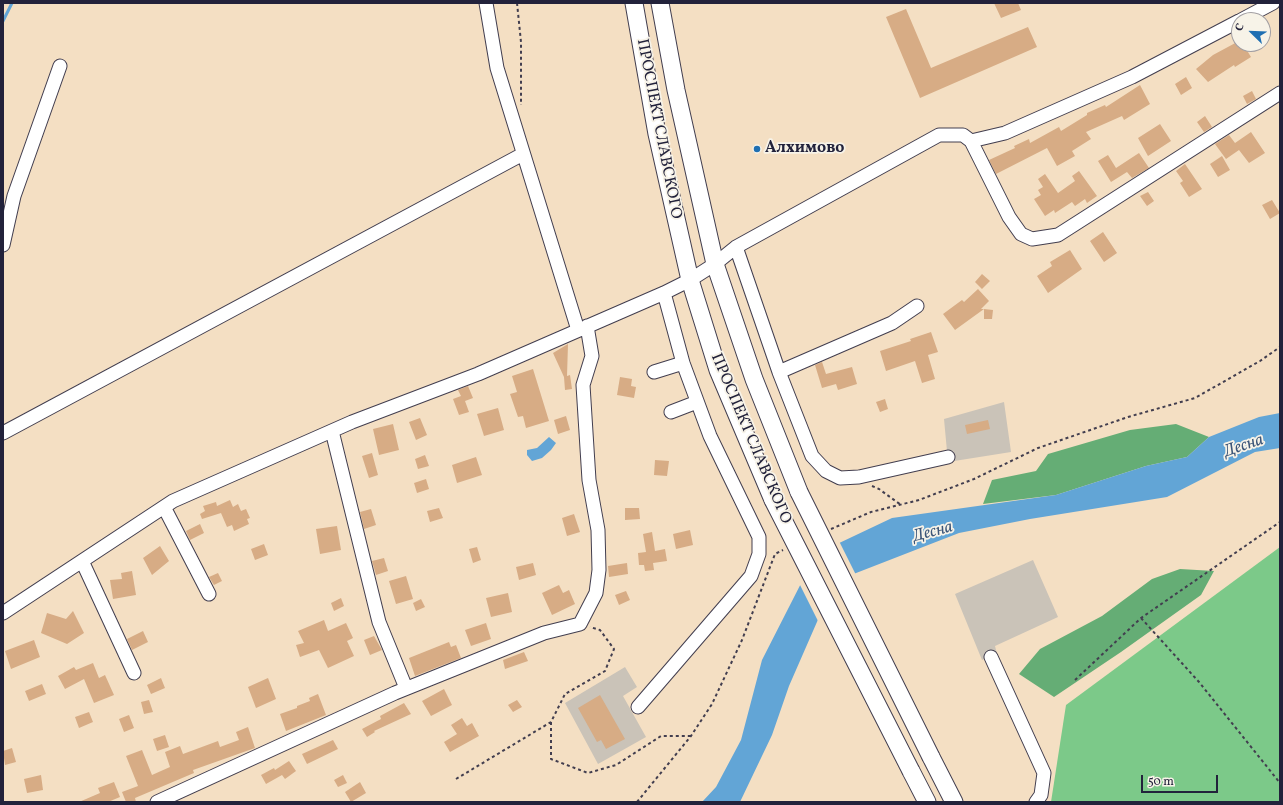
<!DOCTYPE html>
<meta charset="utf-8">
<style>
body{margin:0}
#map{position:relative;width:1283px;height:805px;overflow:hidden;background:#f4dfc3;font-family:Vollkorn,serif}
canvas{display:block}
.frame{position:absolute;inset:0;border:4px solid #22223b;pointer-events:none}
.north{position:absolute;left:1231px;top:12px;width:40px;height:40px;box-sizing:border-box;background:#f7f3e8;border:1px solid #a29fa3;border-radius:50%;rotate:293deg;font-size:11px;font-weight:700;line-height:16px;text-align:center;color:#22223b}
.north::after{content:'';display:block;margin:auto;width:14px;height:18px;background:#1f6fb2;clip-path:polygon(50% 0,100% 100%,50% 72%,0 100%)}
.scale{position:absolute;left:1141px;top:775px;width:77px;height:18px;box-sizing:border-box;border:2px solid #22223b;border-top:0;padding-left:5px;font-size:12px;line-height:14px;white-space:nowrap;color:#22223b;-webkit-text-stroke:3px #f7f3e8;paint-order:stroke}
</style>
<div id="map">
<canvas width="1283" height="805"></canvas>
<div class="frame"></div>
<div class="north">С</div>
<div class="scale">50 m</div>
</div>
<script>
const ctx = document.querySelector('canvas').getContext('2d');
ctx.lineJoin = 'round';
function paint(path, color) {
  ctx.fillStyle = color;
  ctx.fill(path, 'evenodd');
}
function toPath(rows) {
  const path = new Path2D();
  for (const r of rows) {
    path.moveTo(r[0], r[1]);
    for (let i = 2; i < r.length; i += 2) path.lineTo(r[i], r[i + 1]);
  }
  return path;
}
function stroke(path, color, width, dash) {
  ctx.strokeStyle = color;
  ctx.lineWidth = width;
  ctx.lineCap = dash ? 'butt' : 'round';
  ctx.setLineDash(dash || []);
  ctx.stroke(path);
}
function drawText(font, color, halo, rows, align = 'center') {
  ctx.font = font + ' Vollkorn,serif';
  ctx.lineWidth = 3.5;
  ctx.setLineDash([]);
  ctx.textBaseline = 'middle';
  ctx.strokeStyle = halo;
  ctx.fillStyle = color;
  for (const [text, x, y, turn = 0] of rows) {
    ctx.save();
    ctx.translate(x, y);
    ctx.rotate((+turn || 0) * Math.PI / 180);
    ctx.textAlign = isNaN(turn) ? turn : align;
    if (halo) ctx.strokeText(text, 0, 0);
    ctx.fillText(text, 0, 0);
    ctx.restore();
  }
}
paint(toPath([
 [1004,402,1011,452,948,462,944,419],
 [1033,560,1058,617,995,646,997,654,982,660,955,594],
 [625,667,637,687,623,696,646,737,598,764,565,703]
]), '#cac3b8');
paint(toPath([
 [1280,547,1280,802,1051,802,1066,705]
]), '#7cc989');
paint(toPath([
 [1176,424,1209,437,1187,457,1146,466,1056,495,983,504,992,480,1036,471,1048,454,1130,430],
 [1180,569,1214,571,1201,595,1121,652,1054,697,1019,674,1040,649,1102,616,1152,579]
]), '#65ad75');
paint(toPath([
 [1280,413,1280,448,1255,452,1167,497,1030,519,959,533,851,575,820,615,789,686,772,735,740,802,702,802,716,787,741,740,762,660,816,554,892,518,1056,495,1146,466,1187,457,1209,437,1259,417],
 [549,437,556,443,551,450,542,458,532,461,527,455,527,450,537,448]
]), '#62a5d6');
paint(toPath([
 [839,541,856,575,852,577,822,616,819,623,799,583,815,553]
]), '#f4dfc3');
stroke(toPath([
 [3,21,12,3]
]), '#62a5d6', 3);
paint(toPath([
 [994,3,1018,3,1021,10,1001,18],
 [906,9,931,68,1028,27,1037,47,920,98,886,17],
 [1239,41,1239,44,1243,44,1251,57,1235,67,1234,65,1208,82,1196,69,1213,55],
 [1186,77,1192,88,1181,95,1175,84],
 [1140,85,1150,104,1124,120,1122,116,1086,132,1091,139,1072,151,1075,156,1057,166,1047,148,996,174,989,160,1015,148,1014,146,1029,139,1030,143,1059,127,1061,131,1087,115,1087,113,1105,105,1106,107],
 [1252,91,1256,99,1247,104,1243,96],
 [1205,116,1212,127,1204,132,1197,122],
 [1160,124,1171,141,1148,156,1138,138],
 [1251,132,1265,153,1249,163,1239,150,1226,159,1215,144,1229,135,1235,143],
 [1139,153,1149,168,1132,178,1127,172,1111,182,1098,161,1108,155,1116,168],
 [1222,156,1230,170,1218,177,1210,164],
 [1185,164,1202,189,1189,197,1180,183,1183,181,1176,171],
 [1079,171,1097,196,1087,203,1085,199,1075,206,1072,202,1055,213,1054,210,1045,216,1034,199,1041,195,1038,190,1043,187,1038,179,1045,174,1058,193,1075,181,1072,176],
 [1148,192,1154,201,1147,206,1140,196],
 [1272,200,1280,213,1270,219,1262,205],
 [1103,232,1117,253,1104,262,1090,241],
 [1070,250,1082,269,1048,293,1037,276,1052,266,1050,262],
 [982,274,990,281,982,289,975,282],
 [978,289,989,301,981,309,984,309,955,330,943,314,962,300,964,302],
 [984,309,993,310,992,319,984,319],
 [931,332,938,352,928,355,935,379,922,383,915,361,886,371,880,351,911,341,910,339],
 [568,344,567,376,570,375,572,389,565,390,564,377,553,353],
 [822,362,826,374,852,367,857,384,838,390,836,384,822,388,815,365],
 [533,369,549,421,526,428,523,416,518,417,510,394,517,392,512,376],
 [620,377,632,379,631,386,636,387,634,398,617,395],
 [468,386,473,398,465,401,469,412,459,415,453,399,461,396,458,390],
 [885,399,888,409,880,412,876,402],
 [498,408,504,430,484,436,477,414],
 [566,416,570,430,558,434,554,420],
 [420,418,427,435,416,440,409,422],
 [988,420,990,429,967,434,965,425],
 [393,424,399,450,379,455,373,429],
 [372,453,378,475,369,478,362,456],
 [425,455,429,466,418,469,415,459],
 [476,457,482,475,457,483,452,465],
 [655,460,669,461,667,476,654,475],
 [426,479,429,489,417,493,414,483],
 [230,500,233,507,238,504,241,511,246,509,250,518,247,519,249,524,234,531,232,525,227,527,221,513,202,519,200,514,205,511,203,506,216,502,217,506],
 [439,508,443,518,430,522,427,511],
 [625,508,639,508,640,519,625,520],
 [371,509,376,525,364,529,360,512],
 [574,514,580,532,567,536,562,518],
 [200,524,204,533,190,540,186,531],
 [337,526,341,550,320,554,316,529],
 [690,530,693,545,676,549,673,534],
 [652,532,655,551,665,549,667,561,653,563,654,570,645,571,644,565,639,565,638,553,646,552,643,534],
 [264,544,268,555,255,560,251,549],
 [160,546,169,561,152,575,143,558],
 [477,547,481,560,473,563,469,549],
 [384,558,388,571,376,575,372,561],
 [533,563,536,575,519,580,516,567],
 [627,563,628,574,609,577,608,566],
 [132,571,136,595,113,599,110,580,122,579,121,573],
 [218,573,222,581,214,585,209,577],
 [406,576,413,599,396,604,389,581],
 [559,585,563,593,569,590,575,604,552,615,542,593],
 [626,591,630,600,619,605,615,595],
 [508,593,512,612,491,617,486,598],
 [341,598,344,606,334,611,331,603],
 [421,599,425,607,416,611,413,603],
 [73,611,84,633,67,644,41,633,47,613,66,619],
 [324,620,328,631,346,623,353,638,347,641,354,656,328,668,319,650,300,657,296,645,304,643,298,631],
 [486,623,491,639,471,646,465,630],
 [143,631,148,642,132,650,127,639],
 [374,636,382,650,370,655,364,640],
 [34,640,40,657,11,669,5,651],
 [449,642,451,647,456,645,461,658,415,676,409,658],
 [524,652,528,661,505,669,503,660],
 [93,663,99,678,105,675,114,695,94,703,84,679,65,689,58,676,74,667,76,670],
 [161,678,165,688,151,694,147,685],
 [268,678,276,699,256,708,248,687],
 [42,684,46,694,29,701,25,691],
 [444,689,452,705,431,716,422,701],
 [318,694,326,715,286,731,280,714,297,708,297,706,310,701,309,698],
 [600,695,625,739,606,749,601,740,597,742,578,708],
 [149,700,153,712,144,714,141,702],
 [517,700,522,707,513,712,508,705],
 [404,703,411,714,374,731,375,732,367,737,362,729,381,719,380,716],
 [89,712,93,722,79,728,75,717],
 [129,715,134,728,124,732,119,719],
 [462,718,467,726,472,723,479,736,450,752,444,742,457,734,451,725],
 [248,727,255,748,193,770,194,773,135,798,136,802,126,802,122,792,138,786,126,756,142,750,152,775,170,767,165,752,180,746,183,754,218,741,220,747,239,740,236,732],
 [165,735,169,747,157,751,153,739],
 [333,740,338,749,307,764,302,754],
 [12,748,16,762,5,765,3,751],
 [289,761,296,771,285,779,282,775,266,784,261,775,274,768,275,770],
 [41,775,43,790,27,793,24,779],
 [343,775,347,783,338,787,334,780],
 [114,782,120,797,108,802,79,802,100,793,98,788],
 [360,782,366,793,351,802,345,792]
]), '#d7ac85');
const minor = toPath([
 [486,3,497,68,578,330],
 [1241,20,1273,3],
 [971,141,1005,133,1132,77,1239,21],
 [3,245,14,196,60,66],
 [736,247,779,372,892,323,917,306],
 [654,372,683,363],
 [779,372,812,456,826,471,840,478,859,477,948,457],
 [671,412,697,402],
 [332,431,379,622,406,688],
 [3,433,523,154],
 [164,507,209,594],
 [82,561,134,673],
 [3,613,173,501,352,422,478,374,664,293,690,280,715,264,736,247,939,135,963,135,971,141,1009,217,1021,234,1032,239,1058,235,1280,93],
 [991,657,1044,773,1041,795,1036,802],
 [638,707,751,576,759,554,759,537,710,436,683,363,664,293],
 [157,802,395,693,544,633,580,624,596,593,599,570,598,530,589,480,583,385,592,356,587,326]
]);
const major = toPath([
 [634,3,657,134,690,280,718,370,773,500],
 [660,3,676,90,715,264,754,379,799,492],
 [931,757,954,802],
 [911,771,927,802]
]);
stroke(minor, '#423e4f', 15);
stroke(major, '#423e4f', 19);
stroke(toPath([
 [517,3,521,42,521,105],
 [872,486,879,489,901,505],
 [831,529,871,512,919,500,974,479,1038,448,1128,417,1195,398,1260,361,1280,347],
 [1141,618,1199,682,1280,783],
 [1075,680,1141,618,1280,522],
 [551,722,551,759,588,773,616,765,661,736,691,736],
 [456,779,551,722,565,694,605,671,614,649,600,630,590,627],
 [637,802,691,736,712,704,742,640,775,554,783,550]
]), '#423e4f', 2, [3, 3]);
stroke(minor, '#fff', 13);
stroke(major, '#fff', 17);
const majorBridge = toPath([
 [799,492,931,757],
 [773,500,911,771]
]);
stroke(majorBridge, '#423e4f', 19, []);
stroke(majorBridge, '#fff', 17);
for (const [x, y, r, color] of [
 [757,149,4,"#1f6fb2"]
]) {
  const dot = new Path2D();
  dot.arc(x, y, r, 0, 2 * Math.PI);
  ctx.fillStyle = color;
  ctx.fill(dot);
  stroke(dot, '#f7f3e8', 1.5);
}
drawText('16px', '#22223b', '#f7f3e8', [
 ["ПРОСПЕКТ СЛАВСКОГО",658,129,79],
 ["ПРОСПЕКТ СЛАВСКОГО",750,439,67]
]);
drawText('bold 16px', '#22223b', '#f7f3e8', [
 ["Алхимово",765,149]
], 'left');
drawText('italic 17px', '#3c5679', '#f7f3e8', [
 ["Десна",1244,447,-19],
 ["Десна",933,533,-15]
]);
</script>
